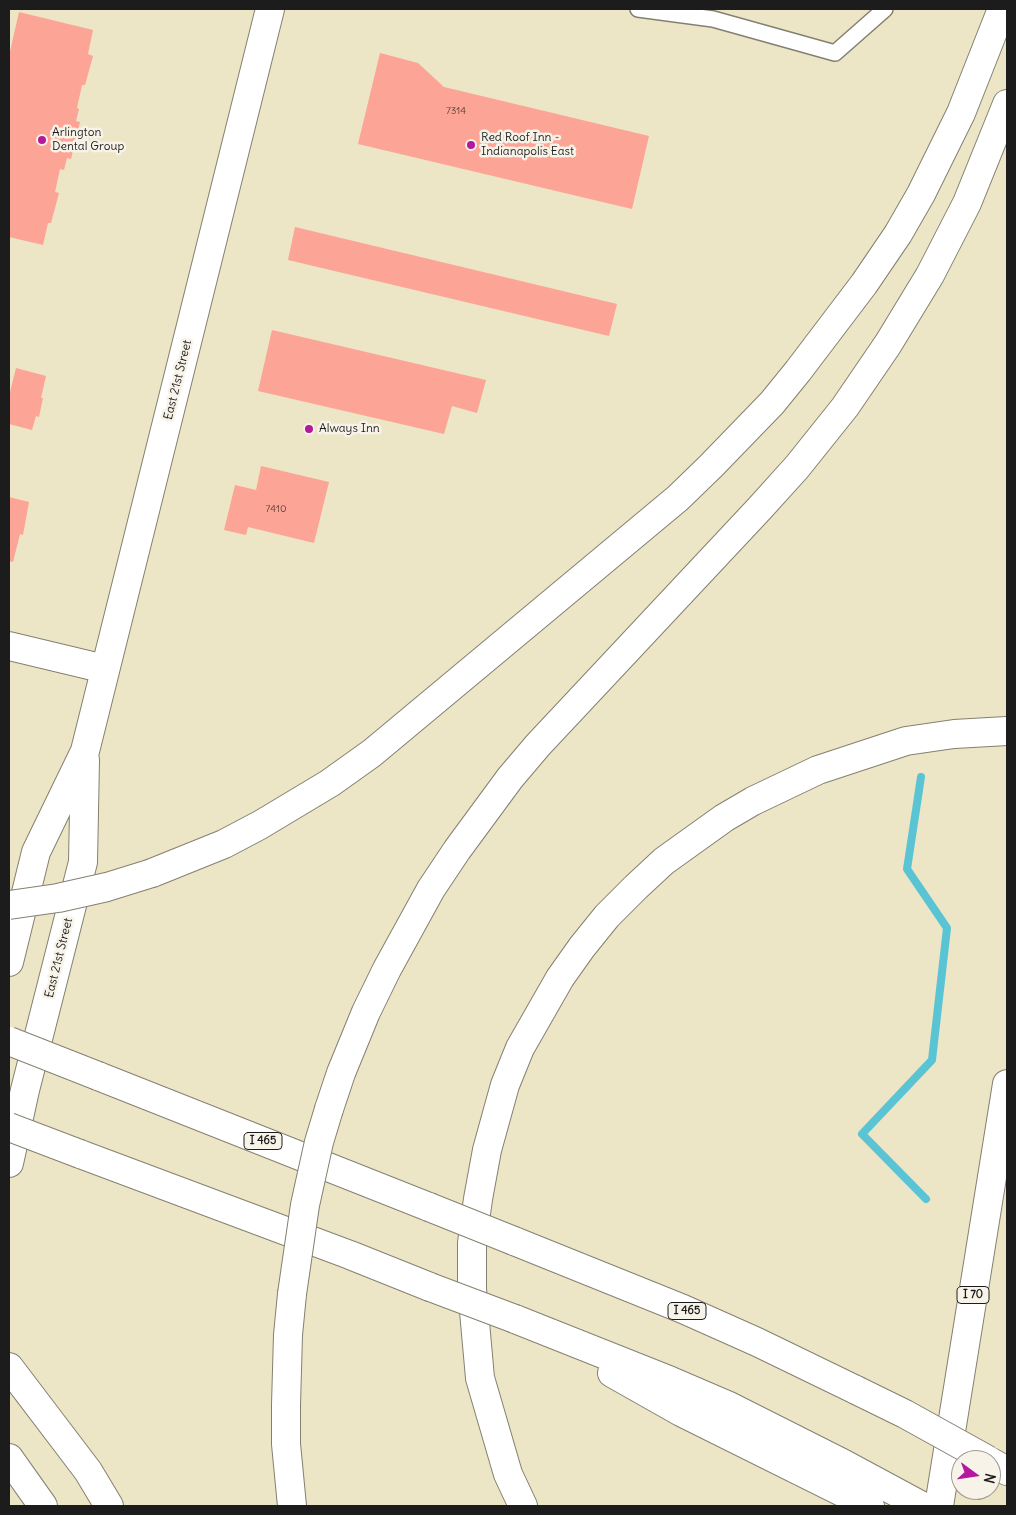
<!DOCTYPE html>
<style>
body{margin:0}
#map{position:relative;width:1016px;height:1515px;overflow:hidden;background:#ece5c6;font-family:Delius,sans-serif}
canvas{display:block}
.frame{position:absolute;inset:0;border:10px solid #1c1c1c;pointer-events:none}
.north{position:absolute;left:951px;top:1450px;width:50px;height:50px;box-sizing:border-box;background:#f7f3e8;border:1px solid #9f9d96;border-radius:50%;rotate:104deg;font-size:14px;font-weight:700;line-height:20px;text-align:center;color:#1c1c1c}
.north::after{content:'';display:block;margin:auto;width:18px;height:22px;background:#b5179e;clip-path:polygon(50% 0,100% 100%,50% 72%,0 100%)}
</style>
<div id="map">
<canvas width="1016" height="1515"></canvas>
<div class="frame"></div>
<div class="north">N</div>
</div>
<script>
const ctx = document.querySelector('canvas').getContext('2d');
ctx.lineJoin = 'round';
function toPath(rows) {
  const path = new Path2D();
  for (const r of rows) {
    path.moveTo(r[0], r[1]);
    for (let i = 2; i < r.length; i += 2) path.lineTo(r[i], r[i + 1]);
  }
  return path;
}
function stroke(path, color, width, dash) {
  ctx.strokeStyle = color;
  ctx.lineWidth = width;
  ctx.lineCap = dash ? 'butt' : 'round';
  ctx.setLineDash(dash || []);
  ctx.stroke(path);
}
function paint(path, color) {
  ctx.fillStyle = color;
  ctx.fill(path, 'evenodd');
}
function drawText(font, color, halo, rows, align = 'center') {
  ctx.font = font + ' Delius,sans-serif';
  ctx.lineWidth = 5;
  ctx.setLineDash([]);
  ctx.textBaseline = 'middle';
  ctx.strokeStyle = halo;
  ctx.fillStyle = color;
  for (const [text, x, y, turn = 0] of rows) {
    ctx.save();
    ctx.translate(x, y);
    ctx.rotate((+turn || 0) * Math.PI / 180);
    ctx.textAlign = isNaN(turn) ? turn : align;
    if (halo) ctx.strokeText(text, 0, 0);
    ctx.fillText(text, 0, 0);
    ctx.restore();
  }
}
stroke(toPath([
 [921,777,907,869,947,928,932,1060,862,1134,926,1199]
]), '#5ac4d5', 8);
paint(toPath([
 [19,12,93,30,88,54,93,56,85,85,82,85,77,108,79,109,76,121,80,122,71,159,67,158,64,170,60,169,55,192,59,193,51,223,48,223,43,245,9,237,9,56],
 [380,53,418,63,444,87,649,136,632,209,358,144],
 [295,227,617,304,609,336,288,260],
 [272,330,486,380,477,413,452,406,444,434,258,391],
 [16,368,46,376,41,398,43,398,39,417,36,416,32,430,9,424,9,396],
 [261,466,329,482,314,543,248,527,246,535,224,530,235,485,256,490],
 [9,497,29,502,23,535,20,534,13,562,9,561]
]), '#fca495');
const service = toPath([
 [638,9,713,19,835,53,885,9]
]);
const minor = toPath([
 [9,646,105,669]
]);
const secondary = toPath([
 [9,962,36,852,85,751,270,9],
 [9,1163,25,1090,83,862,85,760]
]);
const motorway = toPath([
 [152,873,224,844,260,825,330,783,372,753,678,498,711,466,772,403,798,371,864,284,898,234,921,194,961,113,1002,9],
 [98,1076,429,1207],
 [329,1109,341,1073,366,1012,387,969,431,889,457,850,510,778,538,745,760,508,797,467,845,407,888,344,930,275,967,203,1007,104],
 [80,1154,350,1255,430,1287],
 [514,1241,683,1309,757,1342,856,1390],
 [292,1294,288,1335,286,1405,286,1444,292,1506],
 [515,1319,671,1381,727,1405,844,1464,922,1506],
 [9,1367,88,1471,109,1506],
 [612,1373,681,1412,870,1506],
 [9,1458,43,1506],
 [991,1462,1007,1471],
 [523,1506,508,1474,480,1378,472,1289,472,1243,478,1199,487,1150,505,1085,520,1048,560,978,582,947,607,916,636,887,664,861,724,818,753,801,818,770,906,741,954,734,1007,731],
 [939,1506,1007,1084]
]);
stroke(service, '#848071', 18);
stroke(minor, '#848071', 30);
stroke(secondary, '#848071', 30);
stroke(motorway, '#848071', 30);
stroke(service, '#fff', 15);
stroke(minor, '#fff', 28);
stroke(secondary, '#fff', 28);
stroke(motorway, '#fff', 28);
const motorwayBridge = toPath([
 [9,905,58,898,107,887,152,873],
 [9,1041,98,1076],
 [9,1127,80,1154],
 [429,1207,514,1241],
 [430,1287,515,1319],
 [292,1294,305,1205,319,1142,329,1109],
 [856,1390,905,1414,988,1460]
]);
stroke(motorwayBridge, '#848071', 30, []);
stroke(motorwayBridge, '#fff', 28);
for (const [x, y, r, color] of [
 [42,140,5,"#b5179e"],
 [471,145,5,"#b5179e"],
 [309,429,5,"#b5179e"]
]) {
  const dot = new Path2D();
  dot.arc(x, y, r, 0, 2 * Math.PI);
  ctx.fillStyle = color;
  ctx.fill(dot);
  stroke(dot, '#f7f3e8', 2);
}
drawText('10px', '#543e3a', null, [
 ["7314",456,111],
 ["7410",276,509]
]);
for (const [x, y, w] of [
 [263,1141,38],
 [973,1295,32],
 [687,1311,38]
]) {
  const box = new Path2D();
  box.roundRect(x - w / 2, y - 8.5, w, 17, 4);
  ctx.fillStyle = '#f7f3e8';
  ctx.fill(box);
  stroke(box, '#1c1c1c', 1);
}
drawText('bold 11px', '#1c1c1c', null, [
 ["I 465",263,1141],
 ["I 70",973,1295],
 ["I 465",687,1311]
]);
drawText('12px', '#1c1c1c', '#f7f3e8', [
 ["Arlington",52,133],
 ["Dental Group",52,147],
 ["Red Roof Inn -",481,138],
 ["Indianapolis East",481,152],
 ["Always Inn",319,429]
], 'left');
drawText('12px', '#1c1c1c', '#f7f3e8', [
 ["East 21st Street",178,380,-76],
 ["East 21st Street",59,958,-76]
]);
</script>
